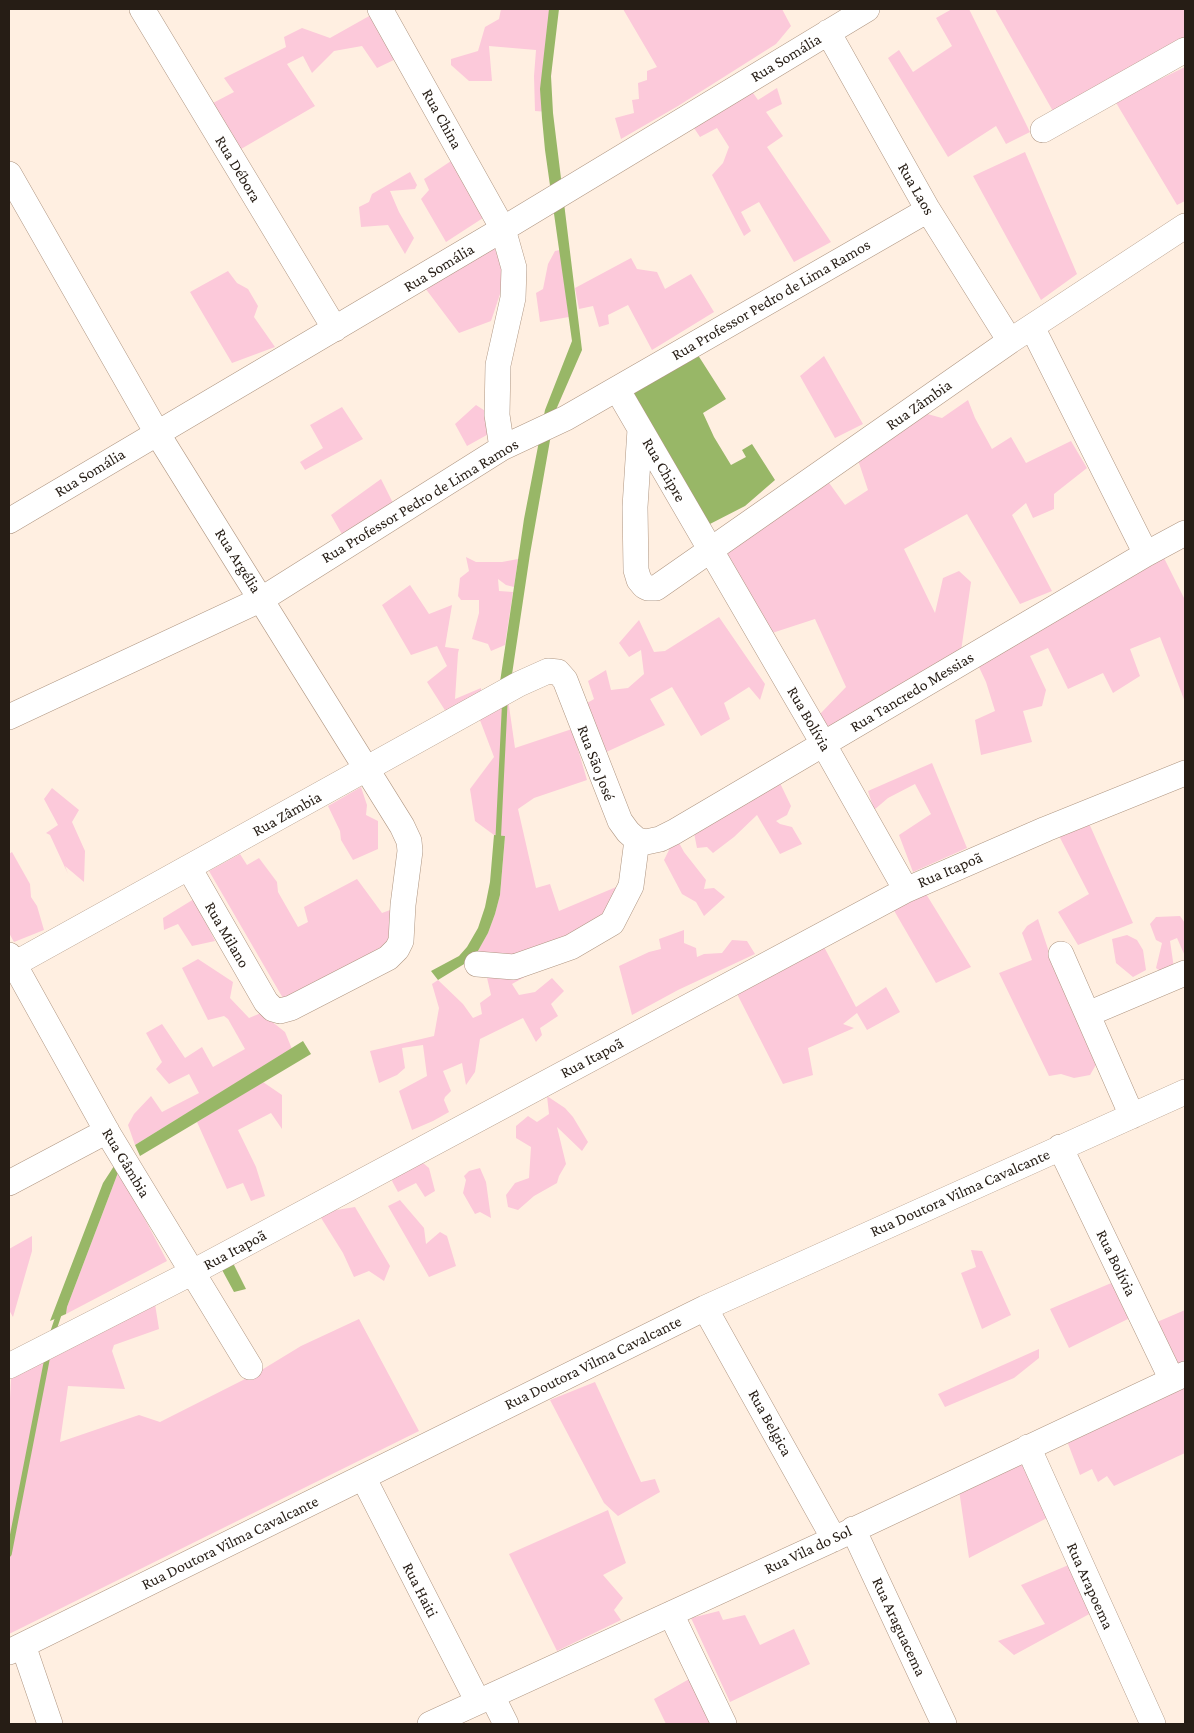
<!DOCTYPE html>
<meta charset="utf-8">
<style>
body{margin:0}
#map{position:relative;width:1194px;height:1733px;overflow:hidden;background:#ffefe1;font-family:"Crimson Pro",serif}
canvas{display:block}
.frame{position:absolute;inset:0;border:10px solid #261d15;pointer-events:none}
</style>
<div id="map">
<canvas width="1194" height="1733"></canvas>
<div class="frame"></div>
</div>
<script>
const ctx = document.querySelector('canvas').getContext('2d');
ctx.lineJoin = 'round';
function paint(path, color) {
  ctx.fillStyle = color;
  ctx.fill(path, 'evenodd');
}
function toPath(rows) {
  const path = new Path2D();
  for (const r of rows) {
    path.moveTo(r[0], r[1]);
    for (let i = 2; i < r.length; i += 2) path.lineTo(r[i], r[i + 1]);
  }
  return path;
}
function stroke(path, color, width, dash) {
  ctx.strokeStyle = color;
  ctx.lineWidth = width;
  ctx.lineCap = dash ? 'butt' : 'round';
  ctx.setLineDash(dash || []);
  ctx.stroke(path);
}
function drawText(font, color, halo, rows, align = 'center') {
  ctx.font = font + ' "Crimson Pro",serif';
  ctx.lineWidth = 4.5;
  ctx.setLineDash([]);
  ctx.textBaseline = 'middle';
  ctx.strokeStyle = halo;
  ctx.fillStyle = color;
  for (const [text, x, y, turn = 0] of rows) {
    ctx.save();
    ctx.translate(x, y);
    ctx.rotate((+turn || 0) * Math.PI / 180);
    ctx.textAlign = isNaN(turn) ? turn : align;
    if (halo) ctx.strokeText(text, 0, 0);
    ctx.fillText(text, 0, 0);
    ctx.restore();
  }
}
paint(toPath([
 [501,9,555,9,549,112,535,111,534,76,536,50,489,46,492,81,469,81,451,65,451,59,478,51,485,27,499,19],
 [623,9,782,9,791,26,776,44,678,106,621,139,615,118,634,113,632,100,639,99,638,83,647,80,647,71,657,67],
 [952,9,969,9,1030,132,1006,144,996,126,948,157,888,58,899,50,913,72,952,46,936,18],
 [995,9,1185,9,1185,37,1054,113],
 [371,15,398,58,377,68,362,46,334,51,312,73,303,56,287,64,315,106,241,149,213,103,234,92,224,78,286,47,284,37,302,28,330,38],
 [1185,67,1185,201,1177,205,1115,101],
 [777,88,782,104,766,112,783,136,767,147,831,242,794,262,759,202,741,212,751,231,744,236,712,175,723,163,729,147,717,128,700,137,694,128,751,90,758,100],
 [1025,152,1077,274,1041,300,973,176],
 [451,161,465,182,483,218,446,242,421,199,429,190,424,179],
 [410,172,417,185,415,189,390,191,399,212,414,238,405,254,388,225,361,227,359,207,369,202,372,194],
 [492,242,506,276,491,321,459,333,422,284],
 [560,250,569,317,540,322,536,293,543,289,548,264,555,251],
 [631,258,637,269,657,272,665,289,691,274,714,312,652,350,628,305,608,315,609,324,599,327,593,306,579,309,575,288],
 [228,271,237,283,248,289,258,306,254,317,275,347,232,363,190,292],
 [824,356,863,424,835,438,800,376],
 [968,400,975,418,992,449,1011,437,1026,463,1071,441,1087,468,1054,494,1054,509,1033,518,1026,503,1012,515,1052,591,1020,604,967,514,904,549,935,613,943,578,959,571,971,582,961,651,824,731,820,714,846,687,815,619,769,634,722,549,827,480,845,505,868,490,857,457,920,412,942,418],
 [476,405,490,414,494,431,467,446,455,424],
 [342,407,363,439,305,470,300,462,323,448,310,425],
 [381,479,394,505,343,536,331,515],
 [1162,554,1185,600,1185,702,1160,637,1130,649,1140,676,1113,693,1103,673,1068,689,1048,648,1030,656,1046,690,1042,706,1023,711,1032,742,981,755,975,720,995,711,986,682,978,665],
 [466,557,476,562,502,562,518,559,514,587,506,585,498,579,499,591,513,592,505,645,491,651,488,644,472,639,479,613,479,600,461,600,458,596,460,578,469,571],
 [410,585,429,614,452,605,445,647,459,649,458,653,455,699,481,688,481,700,448,715,427,682,447,666,437,646,411,655,382,605],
 [719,617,765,684,760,700,749,687,724,703,730,719,701,736,672,687,650,699,665,725,602,754,582,706,594,699,588,681,606,670,611,690,628,688,644,674,641,650,629,657,619,643,639,620,654,652,665,651],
 [508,699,515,748,572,729,587,780,534,798,518,809,536,888,550,884,559,911,621,885,607,921,513,961,476,954,488,933,495,914,500,895,505,836,494,835,475,821,470,789,494,757,478,715],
 [932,763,967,848,913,872,899,835,931,814,915,784,888,798,874,810,868,791],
 [779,781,791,806,787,815,776,821,780,824,792,827,802,844,780,854,757,815,734,837,713,853,707,847,697,848,693,828],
 [361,787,367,805,366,815,378,821,378,849,353,860,341,840,340,831,328,806],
 [52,788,79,810,72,822,85,851,84,882,65,866,68,874,50,835,46,833,58,825,44,799],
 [1088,821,1133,923,1078,945,1058,912,1089,894,1057,832],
 [677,839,684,852,706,880,704,889,714,888,725,897,704,916,696,902,682,894,664,860,669,850,665,842],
 [12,852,30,884,31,897,37,906,44,930,14,942,9,933,9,854],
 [240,854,247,865,259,858,277,882,278,892,298,927,308,922,304,907,357,879,382,913,393,909,389,943,284,1000,209,871],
 [923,889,971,967,936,983,892,907],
 [194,899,215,941,192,946,178,924,164,930,163,918],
 [1180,916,1185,923,1185,956,1177,938,1170,941,1174,968,1163,973,1156,968,1162,943,1156,940,1150,924,1156,917],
 [1038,919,1049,952,1097,1063,1090,1075,1074,1078,1061,1074,1049,1076,999,973,1032,960,1022,933,1027,926],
 [684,930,684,943,696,948,697,957,704,954,722,953,732,940,747,941,755,954,678,990,632,1015,619,966,649,952,661,949,659,939],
 [1127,935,1137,940,1143,950,1146,970,1133,977,1116,963,1112,939],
 [823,945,856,1007,886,987,900,1012,867,1030,857,1013,843,1024,854,1028,808,1048,813,1075,783,1084,735,990],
 [567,953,512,984,519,995,535,992,552,978,564,991,551,1004,558,1016,540,1028,542,1035,536,1042,523,1018,480,1039,475,1072,466,1085,462,1063,443,1071,451,1091,445,1097,444,1100,449,1112,433,1121,412,1130,399,1091,427,1076,423,1045,402,1048,405,1068,397,1075,379,1083,370,1051,434,1036,439,1008,432,984,438,980,463,1004,473,1018,482,1014,480,1003,491,995,485,969],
 [198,959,233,982,230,998,249,1018,261,1013,285,1032,292,1049,135,1145,128,1125,134,1114,151,1096,162,1112,199,1093,189,1074,169,1084,156,1069,162,1062,146,1033,162,1024,185,1058,202,1047,213,1067,245,1049,228,1019,224,1016,208,1020,182,968],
 [263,1082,282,1095,282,1129,271,1113,238,1130,256,1167,265,1196,251,1201,243,1183,227,1189,197,1122],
 [547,1096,565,1108,573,1117,588,1142,582,1151,557,1127,566,1164,559,1176,557,1183,534,1196,518,1210,508,1207,506,1195,515,1183,529,1178,531,1147,516,1138,516,1126,528,1116,537,1122,549,1114],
 [423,1163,429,1168,435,1191,425,1197,416,1183,398,1192,392,1181,395,1174,406,1166],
 [480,1168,486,1182,491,1218,480,1212,475,1214,463,1193,466,1180,464,1176,469,1171],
 [119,1170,167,1261,66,1314,67,1307],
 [400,1200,424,1228,426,1244,440,1232,447,1236,456,1266,429,1277,388,1206],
 [355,1207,390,1266,384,1281,369,1271,354,1277,343,1253,318,1213],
 [32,1236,32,1251,13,1317,9,1310,9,1249],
 [971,1250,982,1251,1011,1315,982,1329,961,1273,976,1267],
 [1116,1281,1132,1317,1069,1348,1050,1309],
 [155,1304,159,1329,114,1345,112,1351,125,1389,68,1386,60,1442,139,1415,160,1422,255,1374,301,1346,359,1319,419,1431,9,1634,9,1418,11,1379],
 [1185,1310,1185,1369,1179,1371,1157,1322],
 [1039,1349,1039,1358,1014,1378,945,1407,938,1394],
 [595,1382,641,1482,655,1479,660,1492,618,1516,604,1503,550,1400],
 [1185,1387,1185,1453,1114,1486,1107,1476,1098,1482,1092,1469,1080,1475,1067,1441],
 [1022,1457,1049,1517,969,1558,959,1490],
 [608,1510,626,1563,603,1575,623,1598,614,1610,621,1620,557,1651,509,1554],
 [1071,1564,1093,1612,1014,1655,998,1641,1045,1624,1021,1585],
 [719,1611,723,1620,745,1615,760,1645,794,1629,810,1664,730,1702,691,1618],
 [691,1678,713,1724,666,1724,654,1699]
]), '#fcc9da');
paint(toPath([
 [549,9,559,9,551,76,553,113,582,350,555,412,530,554,511,681,500,682,524,519,545,410,572,341,545,150,542,118,540,89],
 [696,352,726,399,703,413,714,437,731,465,746,457,742,450,752,444,775,480,745,506,708,525,623,391],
 [494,835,505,836,500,895,495,914,488,933,474,958,438,980,431,971,459,956,467,947,478,928,485,907,490,882],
 [303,1041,311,1054,140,1156,135,1145],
 [116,1163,119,1170,67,1307,66,1314,50,1321,103,1183],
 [233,1263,246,1289,234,1292,221,1268]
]), '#98b767');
stroke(toPath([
 [498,842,505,699],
 [52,1335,60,1311],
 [9,1554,48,1354]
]), '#98b767', 5.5);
const minor = toPath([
 [142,9,335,329],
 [380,9,503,229,514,268,513,298,498,365,497,415,502,448],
 [828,32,928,210,1010,341],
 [1043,130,1185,50],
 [9,174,157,433,402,826,409,841,410,851,403,905,401,941,397,949,388,958,291,1008,280,1011,273,1009,266,1002,189,868],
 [1032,327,1146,554],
 [617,389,824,745,906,890],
 [640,429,635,507,636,570,639,580,644,586,648,588,656,588,1010,341,1185,226],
 [9,521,503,229,867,9],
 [9,717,262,599,502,448,566,418,928,210],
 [1061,954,1132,1116],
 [9,955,109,1135,250,1367],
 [477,964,514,967,571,947,612,923,631,886,637,840],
 [9,967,519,684,548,671,558,672,565,680,620,821,628,832,637,840,646,842,660,839,674,832,1146,554,1185,533],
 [1088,1014,1185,973],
 [1060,1147,1172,1380],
 [9,1183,107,1131],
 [705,1308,834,1539],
 [9,1366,193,1272,906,890,1046,829,1185,773],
 [1028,1447,1153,1724],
 [363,1477,478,1702],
 [853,1529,944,1724],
 [671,1614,724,1724],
 [23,1645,50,1724],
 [9,1652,705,1308,1185,1092],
 [492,1696,506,1724],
 [430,1724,834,1539,1185,1374]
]);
stroke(minor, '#af9682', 26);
stroke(minor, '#fff', 25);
drawText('16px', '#261d15', '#fff', [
 ["Rua Somália",786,58,-31],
 ["Rua China",442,119,61],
 ["Rua Débora",238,169,59],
 ["Rua Laos",916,189,60],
 ["Rua Somália",439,268,-31],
 ["Rua Professor Pedro de Lima Ramos",771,300,-30],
 ["Rua Zâmbia",919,405,-35],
 ["Rua Chipre",664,470,60],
 ["Rua Somália",90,473,-31],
 ["Rua Professor Pedro de Lima Ramos",420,501,-31],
 ["Rua Argélia",238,561,58],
 ["Rua Tancredo Messias",912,692,-31],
 ["Rua Bolívia",809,719,60],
 ["Rua São José",596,763,69],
 ["Rua Zâmbia",287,814,-29],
 ["Rua Itapoã",950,870,-23],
 ["Rua Milano",227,935,60],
 ["Rua Itapoã",592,1058,-28],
 ["Rua Gâmbia",126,1163,59],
 ["Rua Doutora Vilma Cavalcante",960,1193,-24],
 ["Rua Itapoã",235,1250,-28],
 ["Rua Bolívia",1116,1263,64],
 ["Rua Doutora Vilma Cavalcante",593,1363,-26],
 ["Rua Belgica",770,1423,61],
 ["Rua Doutora Vilma Cavalcante",230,1543,-26],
 ["Rua Vila do Sol",808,1550,-25],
 ["Rua Arapoema",1090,1586,66],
 ["Rua Haiti",420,1590,63],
 ["Rua Araguacema",899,1627,65]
]);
</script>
